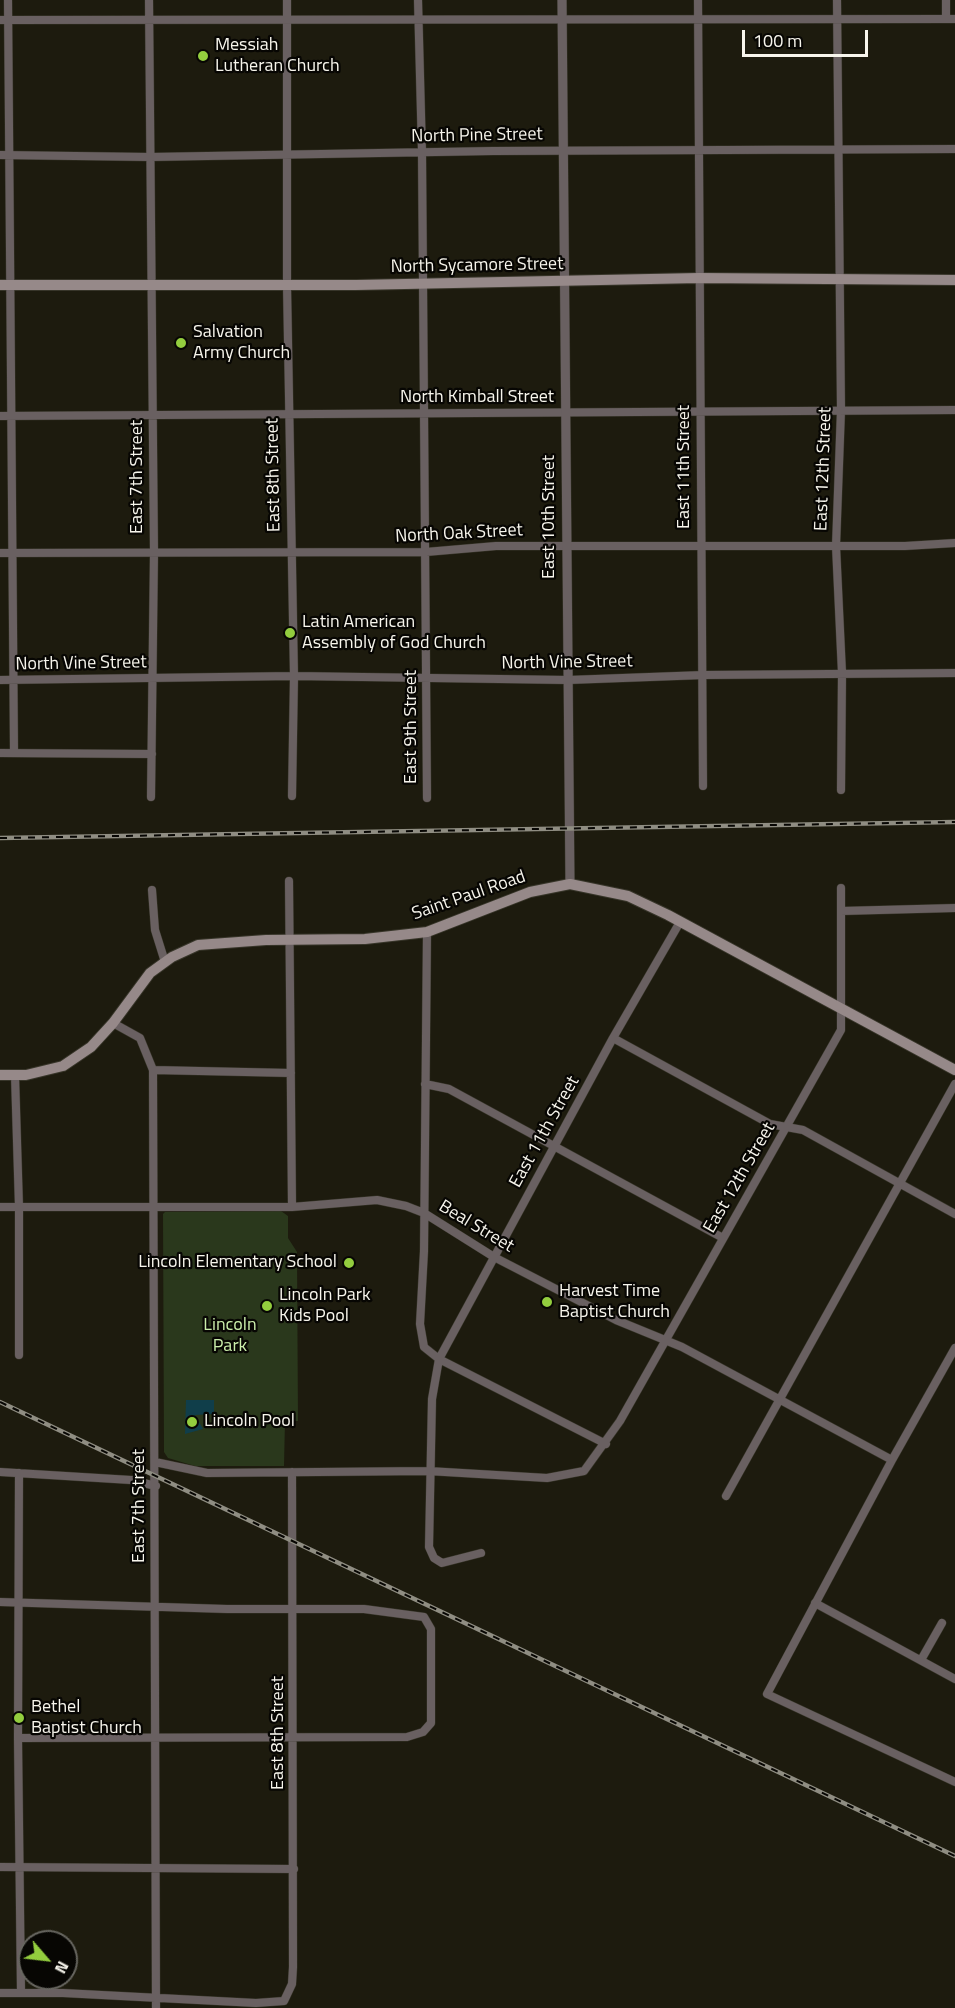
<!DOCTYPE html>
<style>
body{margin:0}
#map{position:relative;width:955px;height:2008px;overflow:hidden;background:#1d1b0e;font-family:"Titillium Web",sans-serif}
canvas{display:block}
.north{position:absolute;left:18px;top:1930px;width:60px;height:60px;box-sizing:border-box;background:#070603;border:2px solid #676660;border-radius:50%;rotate:118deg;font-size:16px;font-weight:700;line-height:24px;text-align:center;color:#f7f5ec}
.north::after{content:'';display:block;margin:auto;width:21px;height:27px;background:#93cd3e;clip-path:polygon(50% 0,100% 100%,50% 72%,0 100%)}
.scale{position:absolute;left:742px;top:30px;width:126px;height:27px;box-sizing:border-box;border:3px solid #f7f5ec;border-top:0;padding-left:8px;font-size:18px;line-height:21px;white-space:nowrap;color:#f7f5ec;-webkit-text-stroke:4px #070603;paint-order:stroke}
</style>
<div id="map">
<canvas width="955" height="2008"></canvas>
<div class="north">N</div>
<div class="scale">100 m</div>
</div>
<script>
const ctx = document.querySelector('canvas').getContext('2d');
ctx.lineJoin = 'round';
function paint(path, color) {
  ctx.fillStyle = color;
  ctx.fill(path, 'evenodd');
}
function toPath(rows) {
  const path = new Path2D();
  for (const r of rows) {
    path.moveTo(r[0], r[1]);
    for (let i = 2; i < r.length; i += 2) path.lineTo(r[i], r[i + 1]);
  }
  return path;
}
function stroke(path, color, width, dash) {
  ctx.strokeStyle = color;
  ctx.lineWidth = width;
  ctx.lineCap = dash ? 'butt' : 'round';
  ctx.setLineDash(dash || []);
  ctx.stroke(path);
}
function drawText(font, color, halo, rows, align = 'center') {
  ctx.font = font + ' "Titillium Web",sans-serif';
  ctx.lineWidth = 4.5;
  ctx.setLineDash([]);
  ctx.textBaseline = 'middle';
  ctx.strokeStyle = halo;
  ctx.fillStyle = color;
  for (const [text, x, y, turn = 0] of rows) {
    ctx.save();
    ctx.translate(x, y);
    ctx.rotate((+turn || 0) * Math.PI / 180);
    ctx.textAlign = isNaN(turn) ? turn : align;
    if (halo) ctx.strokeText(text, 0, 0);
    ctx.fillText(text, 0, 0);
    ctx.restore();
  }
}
paint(toPath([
 [281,1211,288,1216,288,1238,297,1252,298,1421,285,1421,284,1466,195,1466,168,1458,164,1452,163,1214,165,1212]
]), '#2a381c');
paint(toPath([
 [186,1400,214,1400,214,1414,195,1415,203,1429,185,1434]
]), '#103e4a');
const minor = toPath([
 [8,0,14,751],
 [149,0,154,552,151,797],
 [287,0,287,285,294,676,292,796],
 [418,0,422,152,427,798],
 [698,0,703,786],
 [837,0,841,410,836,546,842,673,841,790],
 [946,0,946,19],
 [0,20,955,19],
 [0,155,150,157,493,151,955,149],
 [0,416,955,410],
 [0,553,426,552,496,546,905,546,955,543],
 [0,680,294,676,568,680,704,675,955,673],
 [0,753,152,754],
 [289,881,292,1207],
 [152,890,155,930,165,962],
 [841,911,955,908],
 [427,932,424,1251,420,1324,424,1347,439,1359,606,1444],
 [113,1023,140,1038,153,1070,156,2008],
 [613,1038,770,1124,803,1130,955,1214],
 [153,1070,291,1073],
 [15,1075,19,1207,19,1355],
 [425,1084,449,1089,723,1238],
 [0,1207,292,1207,377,1200,406,1206,424,1213,494,1257,616,1320,682,1347,892,1460],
 [955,1348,892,1460,767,1694,955,1782],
 [155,1462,207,1473,428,1471,547,1478,584,1471,620,1421,841,1030,841,888],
 [0,1472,131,1480,156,1486],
 [19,1473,18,1738,21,1993],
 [726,1496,955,1084],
 [481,1553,442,1563,434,1558,429,1547,432,1399,439,1359,613,1038,680,922],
 [0,1602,227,1609,364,1609,424,1617,431,1629,431,1723,423,1732,407,1737,18,1738],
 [815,1603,955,1679],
 [921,1660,942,1623],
 [0,1867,294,1869],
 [0,1993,63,1993,256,2003,284,2001,292,1984,293,1967,292,1472]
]);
const tertiary = toPath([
 [562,0,570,884]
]);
const secondary = toPath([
 [0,285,356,285,699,278,955,280],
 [0,1075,26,1075,63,1066,91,1047,113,1023,150,973,172,957,198,945,266,940,365,939,427,932,530,892,570,884,628,896,668,915,955,1070]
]);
stroke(minor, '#373529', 9);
stroke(tertiary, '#373529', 10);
stroke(secondary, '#373529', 12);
stroke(minor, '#696061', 8);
stroke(tertiary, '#696061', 9);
stroke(secondary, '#968989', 10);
const rail = toPath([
 [0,838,955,822],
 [0,1402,955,1856]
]);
stroke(rail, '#8f8d82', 4.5);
stroke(rail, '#070603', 2, [7]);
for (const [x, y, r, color] of [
 [203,56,6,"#93cd3e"],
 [181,343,6,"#93cd3e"],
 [290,633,6,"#93cd3e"],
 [349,1263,6,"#93cd3e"],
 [547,1302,6,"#93cd3e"],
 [267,1306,6,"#93cd3e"],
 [192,1422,6,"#93cd3e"],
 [19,1718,6,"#93cd3e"]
]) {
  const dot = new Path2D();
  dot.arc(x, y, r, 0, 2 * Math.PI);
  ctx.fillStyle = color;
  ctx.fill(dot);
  stroke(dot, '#070603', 2);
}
drawText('18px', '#f7f5ec', '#070603', [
 ["Messiah",215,46],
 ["Lutheran Church",215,67],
 ["Salvation",193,333],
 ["Army Church",193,354],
 ["Latin American",302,623],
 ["Assembly of God Church",302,644],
 ["Lincoln Elementary School",337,1263,"right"],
 ["Harvest Time",559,1292],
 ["Baptist Church",559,1313],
 ["Lincoln Park",279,1296],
 ["Kids Pool",279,1317],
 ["Lincoln Pool",204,1422],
 ["Bethel",31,1708],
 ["Baptist Church",31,1729]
], 'left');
drawText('18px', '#f7f5ec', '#070603', [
 ["North Pine Street",477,136,-1],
 ["North Sycamore Street",477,266,-1],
 ["North Kimball Street",477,398],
 ["East 11th Street",685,467,-90],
 ["East 12th Street",824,469,-88],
 ["East 8th Street",274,475,-91],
 ["East 7th Street",138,477,-90],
 ["East 10th Street",550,517,-90],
 ["North Oak Street",459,534,-3],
 ["North Vine Street",567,663,-1],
 ["North Vine Street",81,664,-1],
 ["East 9th Street",412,727,-90],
 ["Saint Paul Road",469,896,-19],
 ["East 11th Street",545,1132,-61],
 ["East 12th Street",740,1178,-60],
 ["Beal Street",476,1227,31],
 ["East 7th Street",140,1506,-90],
 ["East 8th Street",279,1733,-90]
]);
drawText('18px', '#cbeeab', '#070603', [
 ["Lincoln",230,1326],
 ["Park",230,1347]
]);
</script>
